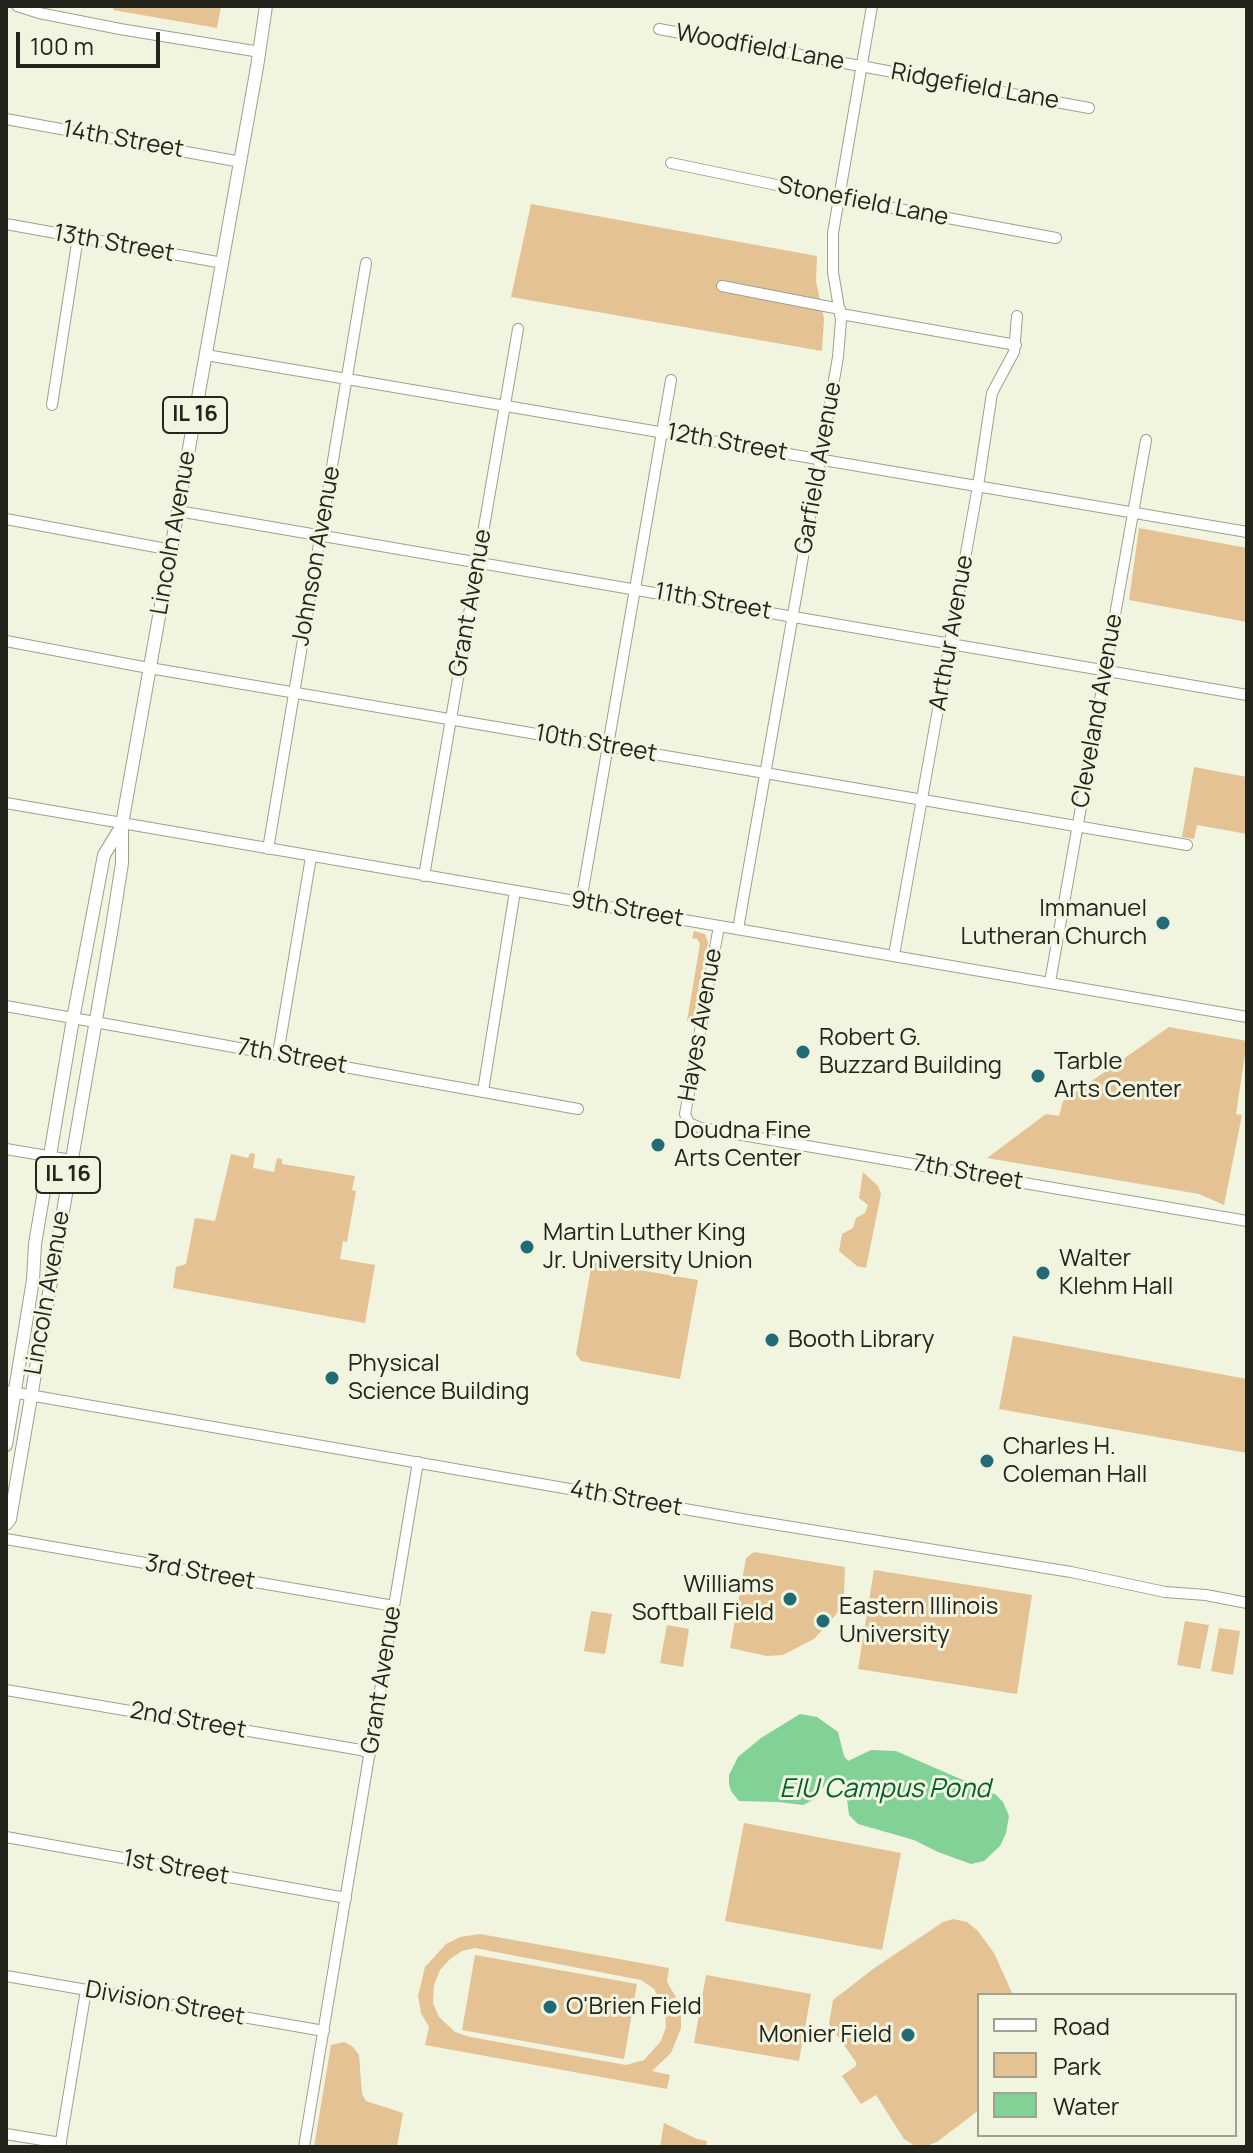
<!DOCTYPE html>
<style>
body{margin:0}
#map{position:relative;width:1253px;height:2153px;overflow:hidden;background:#f1f4df;font-family:Manrope,sans-serif}
canvas{display:block}
.frame{position:absolute;inset:0;border:8px solid #23241c;pointer-events:none}
.legend{position:absolute;left:977px;top:1993px;width:260px;height:144px;box-sizing:border-box;background:#f1f4df;border:2px solid #9fa191;margin:0;padding:10px 14px;list-style:none;font-size:24px;color:#23241c}
.legend li{display:flex;align-items:center;gap:16px;height:40px}
.legend b{width:40px;border:2px solid #9fa191}
.scale{position:absolute;left:16px;top:32px;width:144px;height:36px;box-sizing:border-box;border:4px solid #23241c;border-top:0;padding-left:10px;font-size:24px;line-height:28px;white-space:nowrap;color:#23241c;-webkit-text-stroke:6px #f1f4df;paint-order:stroke}
</style>
<div id="map">
<canvas width="1253" height="2153"></canvas>
<div class="frame"></div>
<ul class="legend">
<li><b style="height:10px;background:#fff"></b>Road</li>
<li><b style="height:22px;background:#e5c294"></b>Park</li>
<li><b style="height:22px;background:#82d196"></b>Water</li>
</ul>
<div class="scale">100 m</div>
</div>
<script>
const ctx = document.querySelector('canvas').getContext('2d');
ctx.lineJoin = 'round';
function paint(path, color) {
  ctx.fillStyle = color;
  ctx.fill(path, 'evenodd');
}
function toPath(rows) {
  const path = new Path2D();
  for (const r of rows) {
    path.moveTo(r[0], r[1]);
    for (let i = 2; i < r.length; i += 2) path.lineTo(r[i], r[i + 1]);
  }
  return path;
}
function stroke(path, color, width, dash) {
  ctx.strokeStyle = color;
  ctx.lineWidth = width;
  ctx.lineCap = dash ? 'butt' : 'round';
  ctx.setLineDash(dash || []);
  ctx.stroke(path);
}
function drawText(font, color, halo, rows, align = 'center') {
  ctx.font = font + ' Manrope,sans-serif';
  ctx.lineWidth = 6;
  ctx.setLineDash([]);
  ctx.textBaseline = 'middle';
  ctx.strokeStyle = halo;
  ctx.fillStyle = color;
  for (const [text, x, y, turn = 0] of rows) {
    ctx.save();
    ctx.translate(x, y);
    ctx.rotate((+turn || 0) * Math.PI / 180);
    ctx.textAlign = isNaN(turn) ? turn : align;
    if (halo) ctx.strokeText(text, 0, 0);
    ctx.fillText(text, 0, 0);
    ctx.restore();
  }
}
paint(toPath([
 [114,6,221,6,217,28,113,10],
 [531,204,817,256,816,281,824,319,822,351,511,297],
 [1139,528,1247,548,1247,622,1129,600],
 [1194,767,1247,777,1247,834,1197,825,1194,839,1182,837],
 [694,931,705,934,708,943,693,1022,687,1021,700,944,697,939,692,938],
 [1169,1027,1247,1041,1236,1114,1242,1115,1224,1205,1199,1194,987,1158,1046,1114,1059,1116,1063,1101],
 [250,1153,255,1154,253,1168,274,1172,277,1158,282,1159,282,1164,355,1176,352,1190,356,1191,347,1242,343,1241,340,1259,375,1265,365,1323,173,1288,176,1267,186,1264,195,1218,215,1221,231,1154,248,1158],
 [863,1172,878,1186,881,1194,866,1268,857,1266,839,1251,842,1234,853,1228,856,1218,865,1213,868,1205,859,1198],
 [592,1262,698,1280,680,1379,581,1361,576,1354],
 [1013,1336,1247,1379,1247,1453,999,1409],
 [754,1552,845,1567,844,1594,839,1611,814,1639,783,1655,767,1656,730,1648,746,1558],
 [874,1570,1032,1595,1017,1694,858,1669],
 [591,1611,612,1614,605,1654,584,1651],
 [1185,1621,1209,1625,1200,1669,1177,1665],
 [667,1625,689,1629,683,1667,660,1663],
 [1219,1628,1240,1631,1233,1675,1211,1671],
 [744,1823,901,1853,882,1950,725,1921],
 [953,1919,967,1922,978,1931,994,1953,1013,1995,979,1995,979,2110,937,2142,926,2146,915,2146,904,2139,876,2095,861,2104,842,2076,856,2066,856,2062,829,2024,833,2000,873,1969,943,1922],
 [480,1934,669,1968,667,1982,677,1999,681,2017,681,2028,671,2053,652,2071,670,2075,667,2089,425,2045,429,2027,421,2013,418,1996,425,1967,446,1944,460,1937],
 [475,1948,641,1980,654,1989,665,2009,666,2027,661,2041,644,2060,626,2065,470,2037,455,2032,439,2017,433,2003,434,1985,440,1970,450,1959,462,1951],
 [475,1955,637,1984,624,2059,462,2030],
 [706,1975,811,1994,799,2061,694,2043],
 [344,2042,353,2047,359,2055,362,2094,366,2101,403,2113,397,2147,314,2147,331,2045],
 [664,2123,697,2139,707,2141,706,2147,660,2147]
]), '#e5c294');
paint(toPath([
 [800,1714,817,1717,838,1732,844,1756,848,1761,871,1750,896,1751,995,1794,1003,1802,1009,1816,1006,1833,1000,1846,984,1861,971,1864,938,1852,914,1840,858,1824,849,1815,845,1784,840,1778,829,1779,815,1799,803,1805,778,1802,739,1801,731,1791,729,1784,729,1775,738,1757,761,1738]
]), '#82d196');
const minor = toPath([
 [17,6,39,13,120,29,260,52],
 [659,29,1089,108],
 [6,119,241,162],
 [671,163,839,198,1056,238],
 [6,224,223,263],
 [722,286,840,309],
 [841,314,1016,345],
 [206,355,1247,532],
 [52,405,78,237],
 [178,511,1247,695],
 [6,519,172,550],
 [6,641,138,666,1187,845],
 [6,803,1247,1017],
 [268,849,366,263],
 [424,876,518,329],
 [581,902,671,380],
 [719,926,687,1103,685,1114,689,1123,701,1128,1247,1221],
 [738,929,838,357,841,320,833,272,833,233,872,6],
 [894,955,978,486,992,393,1014,352,1017,316],
 [1050,982,1146,440],
 [6,1006,578,1109],
 [278,1054,311,857],
 [483,1091,515,891],
 [6,1149,71,1160],
 [6,1391,742,1519,1071,1572,1165,1592,1206,1595,1247,1603],
 [6,1539,394,1606],
 [6,1690,361,1750,370,1754],
 [6,1837,346,1898],
 [6,1976,324,2031],
 [6,2134,61,2143],
 [60,2147,86,1990],
 [304,2147,418,1462]
]);
const major = toPath([
 [6,1445,33,1280,35,1244,73,1019,104,855,121,827],
 [6,1524,10,1519,112,927,122,863,122,824,257,67,266,6]
]);
stroke(minor, '#9ea18d', 12);
stroke(major, '#9ea18d', 14);
stroke(minor, '#fff', 10);
stroke(major, '#fff', 12);
for (const [x, y, r, color] of [
 [1163,923,8,"#216b76"],
 [803,1052,8,"#216b76"],
 [1038,1076,8,"#216b76"],
 [658,1145,8,"#216b76"],
 [527,1247,8,"#216b76"],
 [1043,1273,8,"#216b76"],
 [772,1340,8,"#216b76"],
 [332,1378,8,"#216b76"],
 [987,1461,8,"#216b76"],
 [790,1599,8,"#216b76"],
 [823,1621,8,"#216b76"],
 [550,2007,8,"#216b76"],
 [908,2035,8,"#216b76"]
]) {
  const dot = new Path2D();
  dot.arc(x, y, r, 0, 2 * Math.PI);
  ctx.fillStyle = color;
  ctx.fill(dot);
  stroke(dot, '#f1f4df', 3);
}
for (const [x, y, w] of [
 [195,415,64],
 [68,1175,64]
]) {
  const box = new Path2D();
  box.roundRect(x - w / 2, y - 18, w, 36, 6);
  ctx.fillStyle = '#f1f4df';
  ctx.fill(box);
  stroke(box, '#23241c', 2);
}
drawText('bold 22px', '#23241c', null, [
 ["IL 16",195,415],
 ["IL 16",68,1175]
]);
drawText('24px', '#23241c', '#f1f4df', [
 ["Woodfield Lane",760,48,10],
 ["Ridgefield Lane",975,87,10],
 ["14th Street",123,140,10],
 ["Stonefield Lane",863,202,11],
 ["13th Street",114,244,10],
 ["12th Street",727,443,10],
 ["Garfield Avenue",819,468,-80],
 ["Lincoln Avenue",174,533,-80],
 ["Johnson Avenue",317,556,-80],
 ["11th Street",713,602,10],
 ["Grant Avenue",471,603,-80],
 ["Arthur Avenue",952,633,-80],
 ["Cleveland Avenue",1098,711,-80],
 ["10th Street",596,744,10],
 ["9th Street",627,910,10],
 ["Hayes Avenue",701,1025,-80],
 ["7th Street",292,1057,10],
 ["7th Street",968,1173,10],
 ["Lincoln Avenue",48,1293,-80],
 ["4th Street",626,1499,10],
 ["3rd Street",200,1573,10],
 ["Grant Avenue",382,1680,-81],
 ["2nd Street",188,1721,10],
 ["1st Street",176,1868,10],
 ["Division Street",165,2004,10]
]);
drawText('24px', '#23241c', '#f1f4df', [
 ["Immanuel",1147,909,"right"],
 ["Lutheran Church",1147,937,"right"],
 ["Robert G.",819,1038],
 ["Buzzard Building",819,1066],
 ["Tarble",1054,1062],
 ["Arts Center",1054,1090],
 ["Doudna Fine",674,1131],
 ["Arts Center",674,1159],
 ["Martin Luther King",543,1233],
 ["Jr. University Union",543,1261],
 ["Walter",1059,1259],
 ["Klehm Hall",1059,1287],
 ["Booth Library",788,1340],
 ["Physical",348,1364],
 ["Science Building",348,1392],
 ["Charles H.",1003,1447],
 ["Coleman Hall",1003,1475],
 ["Williams",774,1585,"right"],
 ["Softball Field",774,1613,"right"],
 ["Eastern Illinois",839,1607],
 ["University",839,1635],
 ["O'Brien Field",566,2007],
 ["Monier Field",892,2035,"right"]
], 'left');
drawText('italic 26px', '#00602c', '#f1f4df', [
 ["EIU Campus Pond",885,1790]
]);
</script>
